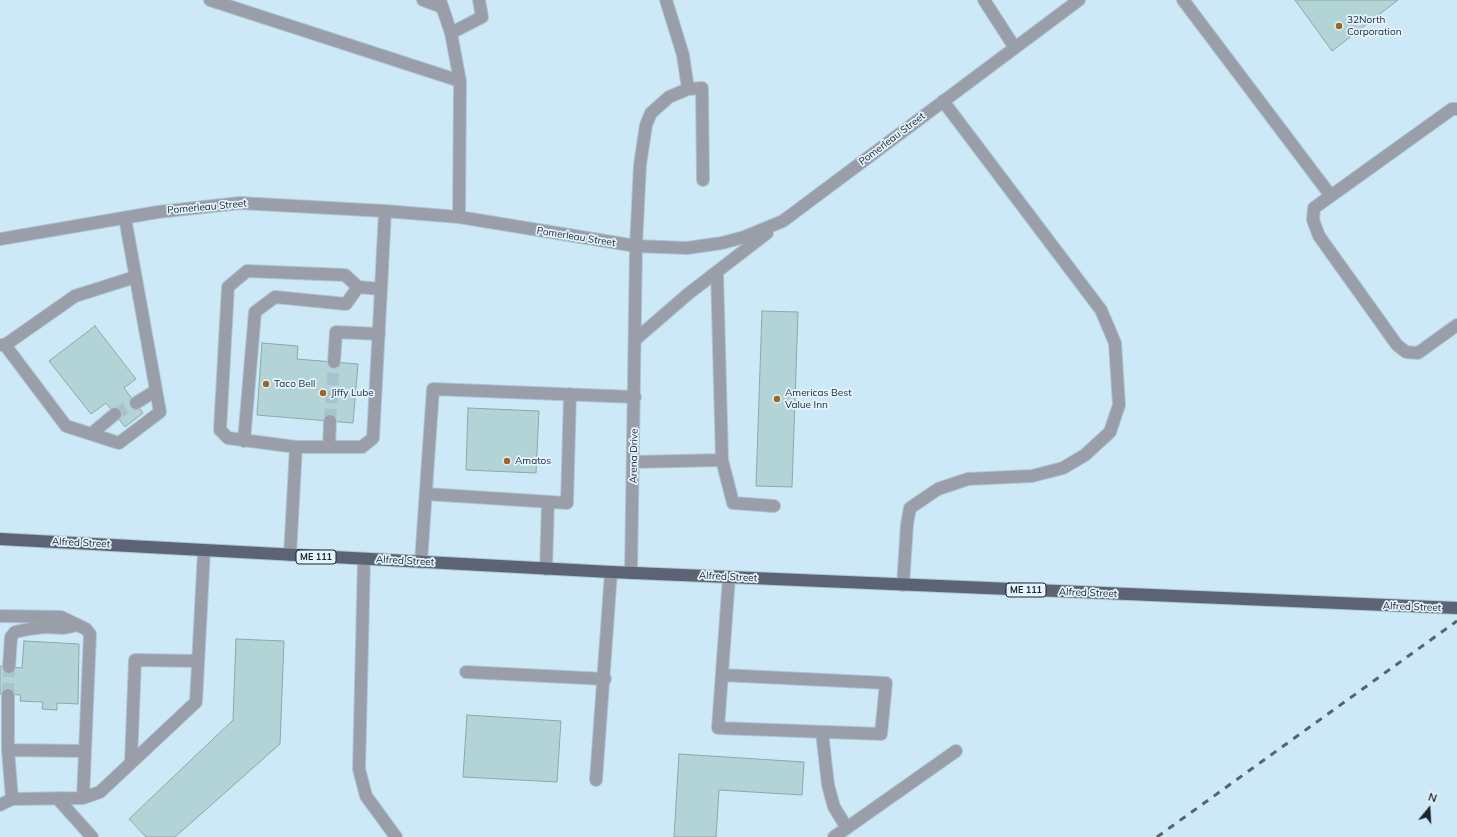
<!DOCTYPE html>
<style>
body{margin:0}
#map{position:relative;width:1457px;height:837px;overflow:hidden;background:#cde9f8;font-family:Mulish,sans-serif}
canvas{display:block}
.north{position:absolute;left:1409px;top:789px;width:40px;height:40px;-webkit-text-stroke:3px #e4f4fe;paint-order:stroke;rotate:18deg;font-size:11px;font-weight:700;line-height:16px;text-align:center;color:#1b252b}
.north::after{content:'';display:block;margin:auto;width:14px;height:18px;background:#1b252b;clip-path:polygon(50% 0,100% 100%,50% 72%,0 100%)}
</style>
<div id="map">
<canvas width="1457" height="837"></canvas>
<div class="north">N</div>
</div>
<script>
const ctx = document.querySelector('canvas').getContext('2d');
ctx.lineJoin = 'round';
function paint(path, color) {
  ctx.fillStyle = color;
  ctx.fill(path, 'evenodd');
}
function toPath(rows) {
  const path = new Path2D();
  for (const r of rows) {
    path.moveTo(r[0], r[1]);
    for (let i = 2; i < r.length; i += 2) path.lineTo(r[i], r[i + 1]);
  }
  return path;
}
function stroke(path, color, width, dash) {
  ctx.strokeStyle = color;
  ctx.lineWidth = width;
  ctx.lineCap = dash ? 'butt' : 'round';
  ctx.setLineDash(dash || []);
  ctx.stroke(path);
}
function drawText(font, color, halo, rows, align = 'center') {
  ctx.font = font + ' Mulish,sans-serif';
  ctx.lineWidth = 3.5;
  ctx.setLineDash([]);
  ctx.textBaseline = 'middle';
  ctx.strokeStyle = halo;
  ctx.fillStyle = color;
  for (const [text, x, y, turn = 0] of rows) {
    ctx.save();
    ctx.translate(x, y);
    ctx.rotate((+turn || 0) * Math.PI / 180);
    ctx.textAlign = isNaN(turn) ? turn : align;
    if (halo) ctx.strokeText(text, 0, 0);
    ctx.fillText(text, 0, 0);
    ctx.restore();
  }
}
const building = toPath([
 [1295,0,1398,0,1332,51,1295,0],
 [762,311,798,312,792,487,756,486,762,311],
 [95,326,136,379,124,388,143,413,125,427,106,403,91,414,49,361,95,326],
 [262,343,298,346,297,359,358,364,353,423,257,415,262,343],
 [468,408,539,411,536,473,466,470,468,408],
 [236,639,284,641,280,744,175,837,146,837,129,819,233,720,236,639],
 [24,641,79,644,78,704,57,703,57,710,42,709,43,702,20,701,21,695,0,694,0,666,22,668,24,641],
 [467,715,561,721,557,782,463,777,467,715],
 [679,754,804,762,802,795,719,790,716,837,674,837,679,754]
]);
paint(building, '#b2d4d6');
stroke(building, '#88a9aa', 1);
stroke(toPath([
 [115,414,136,403],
 [330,421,334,362],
 [8,695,9,667]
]), '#a9c2cf', 12, [12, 6]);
const minor = toPath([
 [210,0,460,81],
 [423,0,442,7],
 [440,0,451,33,460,81,459,217],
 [666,0,683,55,688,89],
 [984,0,1015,48],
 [1183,0,1331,196],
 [451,33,482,17,479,0],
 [1457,109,1452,109,1314,208,1313,220,1319,236,1397,345,1406,352,1418,353,1457,325],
 [0,239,158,212,240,203,385,211,459,217,636,246,687,248,722,243,744,237,783,221,1079,0],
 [381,289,358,287,345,275,247,271,228,287,220,430,228,438,296,447,362,447,373,438,381,289,385,211],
 [636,339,688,294,767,233],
 [0,345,5,345,75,296,135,277],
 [5,345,66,426,119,443,160,412,125,218],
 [334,362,336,332,379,334],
 [136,403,155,391],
 [91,434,115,414],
 [244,441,255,312,275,297,346,304,358,287],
 [329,447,330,421],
 [722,460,733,503,774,506],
 [634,462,722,460,717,272],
 [426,494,567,503,570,394],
 [290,555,296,447],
 [364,559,359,769,366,796,396,837],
 [421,562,433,389,635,397],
 [546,569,548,502],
 [631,573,636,246,640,165,646,125,651,113,669,97,688,89,702,88,703,180],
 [903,585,907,524,910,508,938,489,968,479,1032,476,1063,468,1085,455,1110,432,1119,405,1115,343,1101,310,943,101],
 [0,616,61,617,86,629,90,634,83,798],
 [9,667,11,637,15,632,29,629,44,627,64,628,78,625],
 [466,672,605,679],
 [722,675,886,683,881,734,718,728,729,577],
 [8,695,8,750,12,799],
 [822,732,828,785,834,807,847,828],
 [8,750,84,751],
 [131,762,135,660,198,661],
 [596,780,611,572],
 [57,798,92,837],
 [0,805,12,799,83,798,100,792,196,702,204,551],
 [834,837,956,751]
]);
const major = toPath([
 [0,539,611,572,1457,608]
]);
stroke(minor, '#adc6d3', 14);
stroke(major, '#adc6d3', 14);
stroke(minor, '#999ea8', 12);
stroke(major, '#5b6375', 12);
stroke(toPath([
 [1157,837,1457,621]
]), '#55656e', 3, [7, 7]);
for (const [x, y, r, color] of [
 [1339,26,4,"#9e6622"],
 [266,384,4,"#9e6622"],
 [323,393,4,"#9e6622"],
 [777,399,4,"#9e6622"],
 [507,461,4,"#9e6622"]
]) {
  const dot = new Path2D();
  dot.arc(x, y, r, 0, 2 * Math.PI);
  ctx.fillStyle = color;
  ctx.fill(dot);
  stroke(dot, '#e4f4fe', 1.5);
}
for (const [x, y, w] of [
 [316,557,40],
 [1026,590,40]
]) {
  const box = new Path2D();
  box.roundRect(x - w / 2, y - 7, w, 14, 3);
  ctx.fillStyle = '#e4f4fe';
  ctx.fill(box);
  stroke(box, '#1b252b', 1);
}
drawText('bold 9px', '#1b252b', null, [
 ["ME 111",316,557],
 ["ME 111",1026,590]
]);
drawText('10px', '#1b252b', '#e4f4fe', [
 ["32North",1347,20],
 ["Corporation",1347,32],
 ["Taco Bell",274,384],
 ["Jiffy Lube",331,393],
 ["Americas Best",785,393],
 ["Value Inn",785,405],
 ["Amatos",515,461]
], 'left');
drawText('10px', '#1b252b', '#e4f4fe', [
 ["Pomerleau Street",892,139,-37],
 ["Pomerleau Street",207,207,-5],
 ["Pomerleau Street",576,237,9],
 ["Arena Drive",634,456,-89],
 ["Alfred Street",81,543,3],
 ["Alfred Street",405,561,3],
 ["Alfred Street",728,577,3],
 ["Alfred Street",1088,593,2],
 ["Alfred Street",1412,607,2]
]);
</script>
